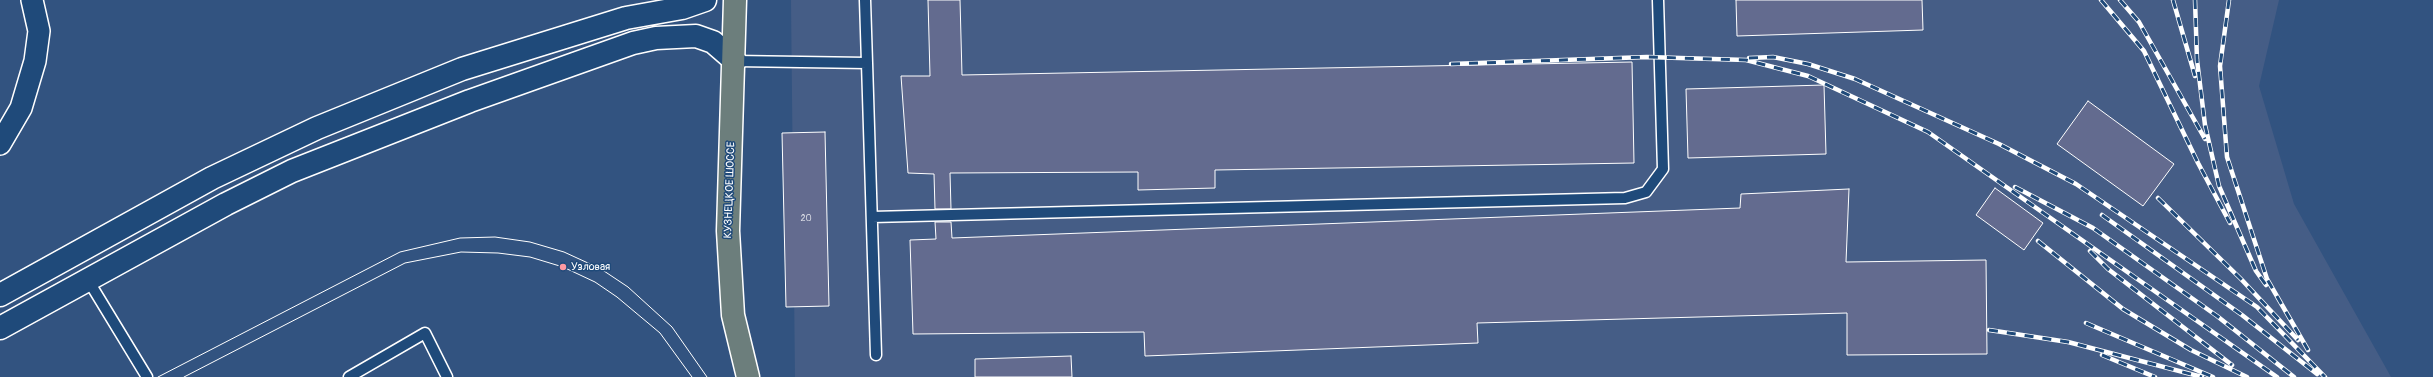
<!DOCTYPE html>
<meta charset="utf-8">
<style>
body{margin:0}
canvas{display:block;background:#325380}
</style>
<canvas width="2433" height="377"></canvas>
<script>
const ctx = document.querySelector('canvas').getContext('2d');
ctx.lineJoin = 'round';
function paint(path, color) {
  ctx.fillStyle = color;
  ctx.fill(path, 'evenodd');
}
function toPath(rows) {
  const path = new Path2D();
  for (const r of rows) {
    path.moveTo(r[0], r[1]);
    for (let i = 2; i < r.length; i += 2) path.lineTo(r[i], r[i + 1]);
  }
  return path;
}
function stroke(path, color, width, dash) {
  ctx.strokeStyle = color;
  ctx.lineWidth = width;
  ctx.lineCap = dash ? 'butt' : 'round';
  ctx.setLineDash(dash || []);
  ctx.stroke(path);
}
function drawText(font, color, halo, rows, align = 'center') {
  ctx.font = font + ' Pangolin,sans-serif';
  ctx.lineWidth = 3;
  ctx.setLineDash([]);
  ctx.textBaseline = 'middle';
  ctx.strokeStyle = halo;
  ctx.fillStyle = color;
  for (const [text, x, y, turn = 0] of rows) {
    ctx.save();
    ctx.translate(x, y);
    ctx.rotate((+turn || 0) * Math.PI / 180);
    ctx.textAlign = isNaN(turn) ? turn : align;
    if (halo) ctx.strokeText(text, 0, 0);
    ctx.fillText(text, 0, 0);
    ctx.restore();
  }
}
paint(toPath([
 [791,0,2279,0,2259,86,2294,204,2391,377,795,377]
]), '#455d86');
const building = toPath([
 [928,0,960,0,962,75,1632,62,1634,163,1215,170,1215,188,1138,190,1138,172,950,173,951,209,935,209,934,174,908,173,901,76,930,76,928,0],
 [1736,0,1922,0,1923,30,1737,36,1736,0],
 [1824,85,1826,154,1688,158,1686,89,1824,85],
 [2088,101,2174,164,2143,206,2057,144,2088,101],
 [825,132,829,306,786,307,782,133,825,132],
 [1995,188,2043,223,2024,250,1976,215,1995,188],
 [1849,189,1846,262,1986,260,1987,354,1847,355,1847,313,1477,323,1478,343,1145,356,1144,332,913,334,910,240,936,239,935,222,951,222,952,238,1740,208,1741,194,1849,189],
 [1071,356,1072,377,975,377,975,359,1071,356]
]);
paint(building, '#636b8f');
stroke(building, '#fff', 1);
const lane = toPath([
 [865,0,867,63],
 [735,61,867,63,876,355],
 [872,217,1625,198,1646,192,1663,169,1658,0],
 [88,280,147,377],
 [349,377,425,333,447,377]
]);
const street = toPath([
 [0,144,21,108,35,61,39,31,32,0]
]);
const secondary = toPath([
 [0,295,212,178,317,128,462,69,626,18,682,8,705,0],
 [0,328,226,204,292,171,470,101,633,43,656,38,696,36,713,42,735,61]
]);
const primary = toPath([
 [735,0,728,231,733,315,748,377]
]);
stroke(lane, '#fff', 13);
stroke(street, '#fff', 24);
stroke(secondary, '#fff', 25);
stroke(primary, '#fff', 25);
stroke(lane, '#1f4a7a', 10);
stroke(street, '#1f4a7a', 21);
stroke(secondary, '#1f4a7a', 22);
stroke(primary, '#6c7e7c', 22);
stroke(toPath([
 [158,377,400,252,460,238,495,237,530,242,564,252,601,269,628,287,672,327,707,377],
 [184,377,405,263,461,252,498,253,530,257,563,267,595,282,617,297,660,333,692,377]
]), '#fff', 1);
const rail = toPath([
 [2101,0,2144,51,2198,163,2230,223],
 [2120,0,2139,22,2205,139],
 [2173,0,2195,76],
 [2195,0,2197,60,2205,125,2219,186,2256,271,2266,285],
 [2229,0,2220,66,2227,157,2267,279,2308,350],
 [1749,58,1773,57,1808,64,1855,79,1999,144,2076,184,2257,307,2325,377],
 [1451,64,1647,57,1746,60,1808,76,1928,132,2277,377],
 [2015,187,2093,228,2217,316,2294,377],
 [2158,198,2241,279,2298,340],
 [2102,215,2242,315,2317,374],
 [2038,241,2123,309,2191,350,2247,377],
 [2090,251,2108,269,2232,365],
 [2086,323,2213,377],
 [1989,330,2068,342,2202,377],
 [2102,355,2155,377]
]);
stroke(rail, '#fff', 4.5);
stroke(rail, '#1f4a7a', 3, [9]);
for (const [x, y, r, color] of [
 [563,267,4,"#ff9aa2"]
]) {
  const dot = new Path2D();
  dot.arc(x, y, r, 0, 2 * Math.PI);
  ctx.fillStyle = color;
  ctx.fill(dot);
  stroke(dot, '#1f4a7a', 1.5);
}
drawText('9px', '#d8dae3', null, [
 ["20",806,219]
]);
drawText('11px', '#fff', '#1f4a7a', [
 ["КУЗНЕЦКОЕ ШОССЕ",730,190,-88]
]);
drawText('11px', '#fff', '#1f4a7a', [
 ["Узловая",571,267]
], 'left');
</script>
